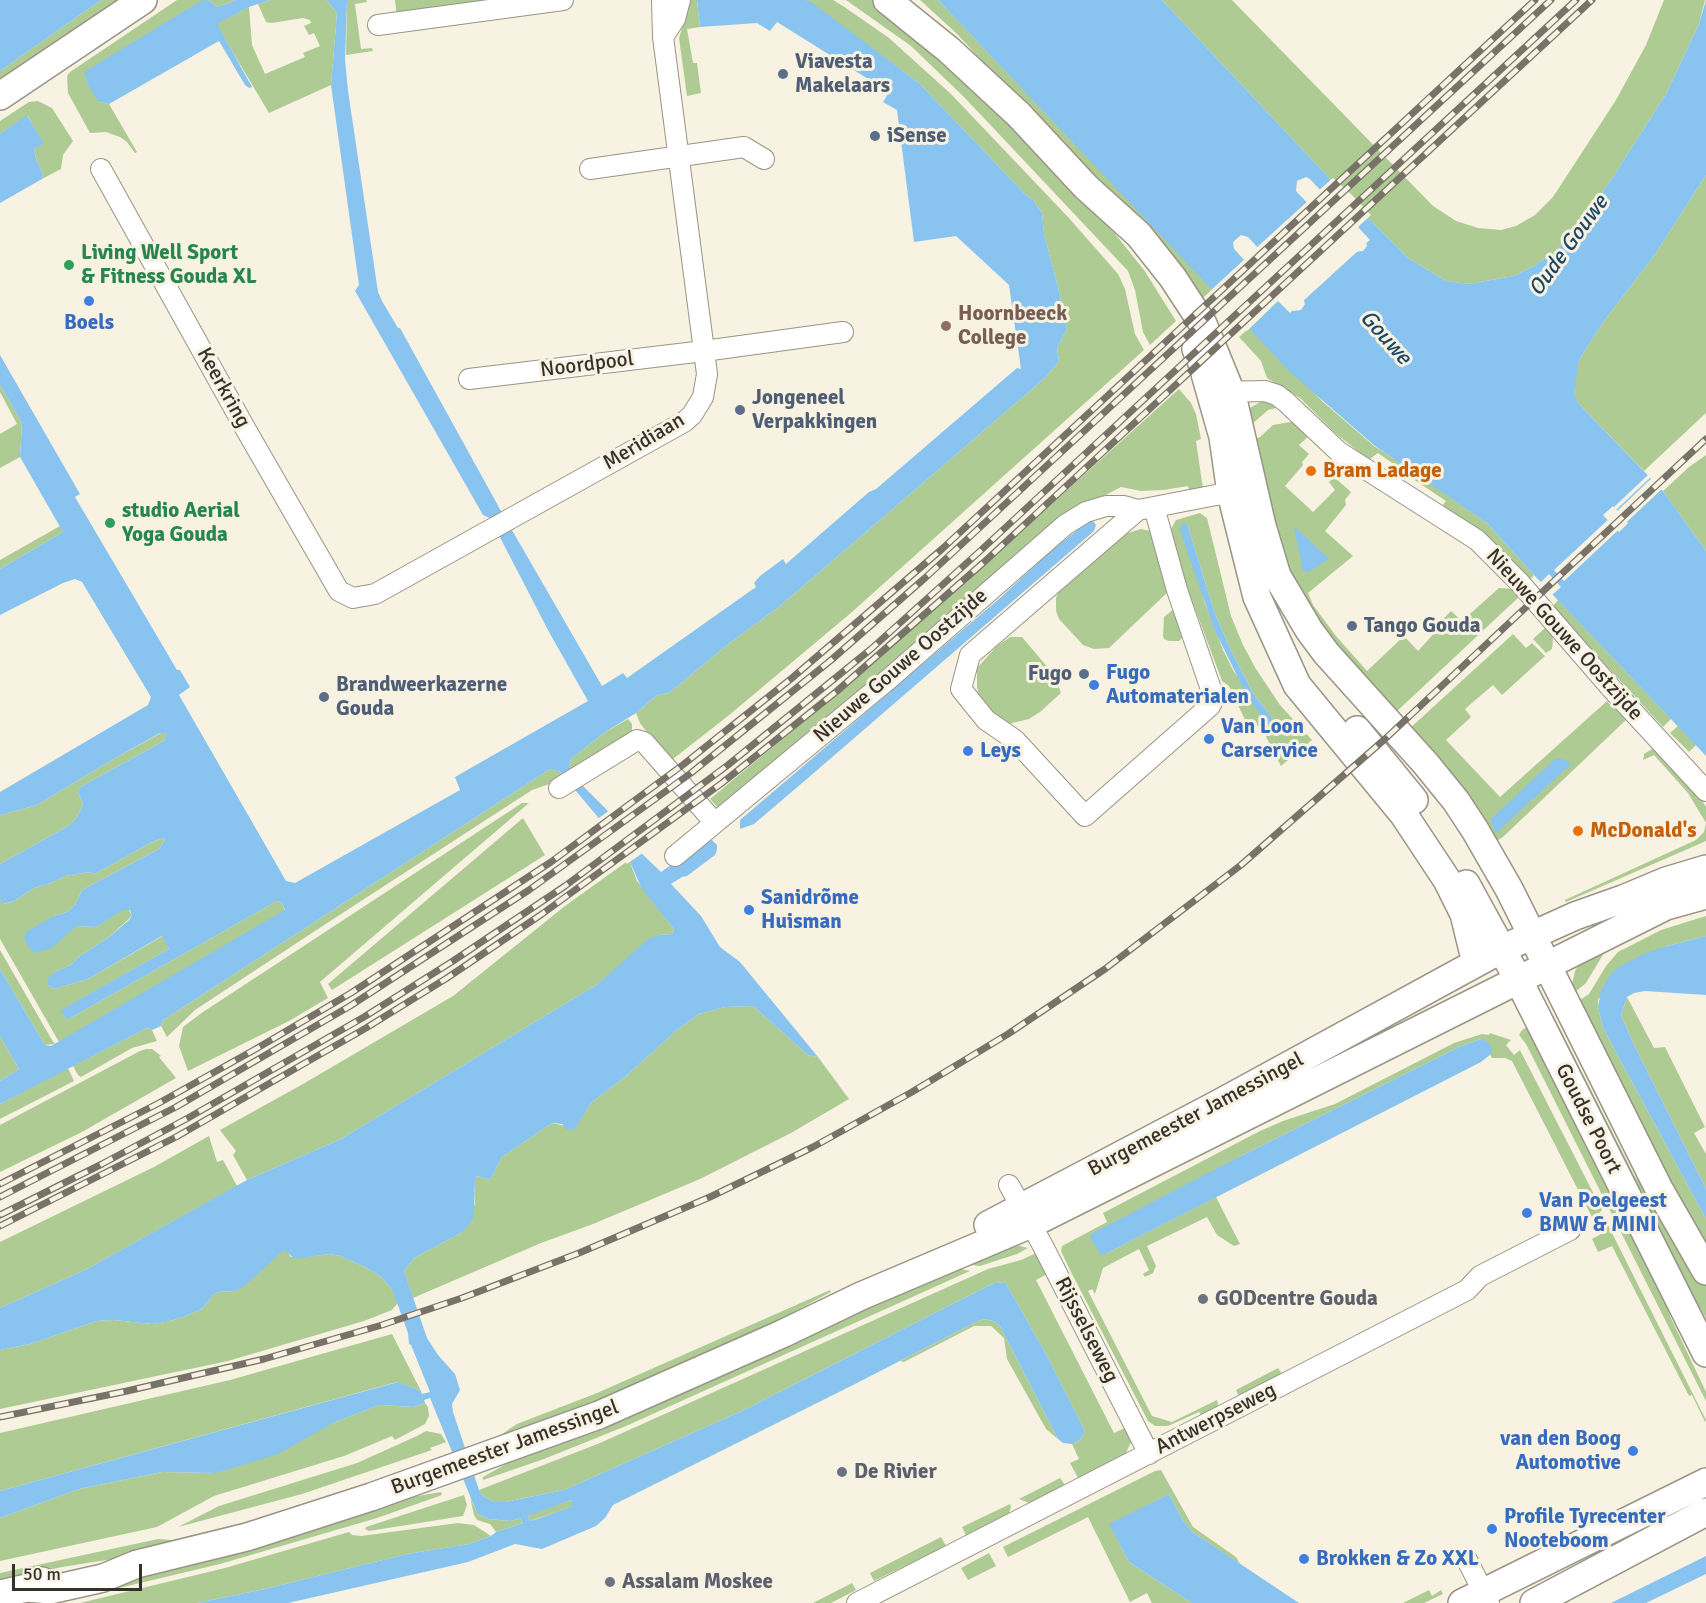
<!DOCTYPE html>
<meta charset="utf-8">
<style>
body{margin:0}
#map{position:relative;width:1706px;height:1603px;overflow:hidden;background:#f8f2e2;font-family:Signika,sans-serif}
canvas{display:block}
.scale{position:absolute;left:12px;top:1564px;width:130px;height:27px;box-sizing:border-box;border:3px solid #34312b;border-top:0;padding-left:8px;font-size:18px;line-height:21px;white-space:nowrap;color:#34312b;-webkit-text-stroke:4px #f8f2e2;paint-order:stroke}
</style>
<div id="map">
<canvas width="1706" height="1603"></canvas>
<div class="scale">50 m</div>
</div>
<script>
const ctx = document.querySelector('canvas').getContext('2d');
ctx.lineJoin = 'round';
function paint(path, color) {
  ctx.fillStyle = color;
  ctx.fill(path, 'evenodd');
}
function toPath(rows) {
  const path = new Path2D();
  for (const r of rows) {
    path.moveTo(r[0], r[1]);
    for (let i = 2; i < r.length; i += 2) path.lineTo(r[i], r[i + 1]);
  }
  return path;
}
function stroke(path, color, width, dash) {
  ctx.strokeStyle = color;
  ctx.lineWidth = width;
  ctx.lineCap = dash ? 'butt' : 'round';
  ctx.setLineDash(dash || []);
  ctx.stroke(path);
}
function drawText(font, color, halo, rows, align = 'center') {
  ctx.font = font + ' Signika,sans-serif';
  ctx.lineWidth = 6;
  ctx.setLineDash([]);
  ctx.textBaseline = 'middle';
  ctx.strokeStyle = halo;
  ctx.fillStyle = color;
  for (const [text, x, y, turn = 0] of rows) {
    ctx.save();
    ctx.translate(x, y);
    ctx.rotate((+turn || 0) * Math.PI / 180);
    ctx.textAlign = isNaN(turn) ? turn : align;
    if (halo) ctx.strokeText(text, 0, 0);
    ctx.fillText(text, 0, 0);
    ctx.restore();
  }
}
paint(toPath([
 [101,0,130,0,0,89,0,71],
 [177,0,236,0,218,7,208,0,99,102,109,104,137,152,135,153,127,142,120,137,106,132,90,133,68,93,67,76,70,72],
 [270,0,327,0,337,13,331,85,269,113,216,24,249,7,252,45,265,74,305,57,303,53,320,46,314,33,309,35,304,26,311,23,310,20,303,18,272,23,266,22,258,4],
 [347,0,366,0,367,2,355,4,361,49,372,48,373,51,346,55],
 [395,0,514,0,397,18],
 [691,0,697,0,700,27,687,29,693,63,697,63,701,93,687,96,679,38],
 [806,0,833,0,843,6,889,38,951,94,1068,217,1118,274,1125,289,1135,334,1144,350,852,612,728,716,673,759,660,750,640,723,636,713,657,695,669,693,727,645,780,606,1046,377,1059,361,1057,348,1067,329,1058,287,1044,234,1042,213,1034,201,1025,194,919,83],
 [846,0,879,0,903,18,1079,194,1116,235,1144,270,1176,321,1150,345,1143,332,1135,290,1128,271,964,97,911,46],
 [920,0,938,0,1213,289,1198,302,1132,221,956,33],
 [1162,0,1232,0,1433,206,1456,221,1478,228,1501,230,1516,226,1535,215,1553,197,1616,100,1646,45,1664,0,1705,0,1699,24,1666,94,1611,180,1582,220,1554,253,1534,266,1514,276,1469,284,1446,281,1408,258,1331,180],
 [38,101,52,108,73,141,63,155,61,169,42,179,43,174,36,159,34,149,43,144,28,116,0,134,0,121,29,102],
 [1706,175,1706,413,1644,471,1578,403,1574,395,1575,377,1579,360,1604,321,1656,253],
 [1249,328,1322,401,1374,446,1405,466,1402,470,1378,453,1370,459,1366,458,1333,431,1300,398,1267,378,1261,361,1239,337],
 [0,385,22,423,20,457,0,468,0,434,17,424,0,392],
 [1179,389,1191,403,1196,414,1201,439,1196,441,1203,489,1190,493,1188,486,1163,490,1141,491,1121,487,1079,509,895,670,719,809,710,799,850,683,933,611],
 [1262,401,1270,401,1280,407,1268,410,1251,425,1248,409],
 [1296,421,1311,434,1299,445,1309,454,1302,462,1303,465,1285,486,1313,512,1335,490,1329,482,1334,477,1351,492,1345,500,1346,505,1325,531,1353,556,1308,593,1313,605,1336,636,1367,671,1404,636,1418,651,1438,629,1437,625,1451,611,1462,621,1499,588,1516,589,1521,595,1394,714,1364,680,1289,583,1253,440,1260,437,1273,425],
 [1706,455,1706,551,1663,491,1689,467],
 [1409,468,1487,523,1534,575,1529,581,1472,526,1444,507,1443,505,1446,501,1404,473],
 [1200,513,1207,518,1231,616,1243,645,1256,669,1280,705,1312,740,1281,766,1261,727,1246,722,1229,686,1222,681,1171,544,1171,529,1176,520],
 [1187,523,1214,611,1229,646,1253,693,1272,718,1234,672,1223,650,1204,601],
 [60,526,63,532,0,569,0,560],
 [1141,529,1150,531,1157,541,1169,591,1109,648,1094,649,1083,645,1059,619,1056,611,1056,598,1060,588,1117,540,1128,533],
 [1558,600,1671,719,1663,727,1552,607],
 [1174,609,1185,635,1179,641,1169,641,1164,639,1163,636,1164,617],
 [1546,619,1552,631,1553,640,1552,649,1546,653,1533,639,1545,628],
 [1513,634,1526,648,1532,643,1545,656,1502,695,1493,685,1465,709,1471,717,1446,740,1500,797,1607,701,1613,708,1616,706,1628,718,1503,837,1493,843,1408,730],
 [1010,637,1022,637,1055,676,1061,693,1040,712,1029,719,1008,724,981,705,977,687,977,668,997,646],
 [628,719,632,724,632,734,574,773,569,766,571,759,604,733],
 [1678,726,1696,745,1689,752,1670,733],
 [161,733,168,733,168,736,164,741,80,787,78,791,83,805,77,817,70,825,0,864,0,815,37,805,117,757],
 [1652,749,1659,751,1695,789,1706,807,1706,841,1566,902,1565,900,1696,840,1704,832,1706,823,1688,793,1654,755,1643,760,1644,754],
 [550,769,560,772,564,779,532,790,318,929,195,1010,167,1037,161,1026,162,1021],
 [522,803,529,803,320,982,328,998,289,1021,188,1071,179,1046,183,1027,203,1012],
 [523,818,545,855,332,990,328,984],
 [163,838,165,840,159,849,82,890,75,905,67,912,54,916,76,926,96,927,123,909,129,910,132,916,109,937,77,958,72,964,55,972,49,978,48,985,54,989,88,979,163,936,169,949,62,1010,67,1020,277,901,281,902,285,911,59,1042,0,939,0,899,4,904,14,901,34,888,51,883,65,876,89,872,95,874,150,843],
 [629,860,637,881,674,929,672,934,658,935,598,984,341,1139,247,1180,233,1155,236,1151,220,1130,303,1084,453,996,565,906],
 [1706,916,1706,936,1667,946,1598,999,1598,1007,1603,1028,1706,1219,1706,1248,1665,1173,1577,1002,1589,994,1606,966,1618,952,1661,930],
 [1611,946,1604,953,1586,983,1575,992,1572,986,1573,980,1575,971,1580,962],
 [0,950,52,1040,55,1044,45,1045,0,969],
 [1627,997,1654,1048,1665,1047,1705,1127,1694,1133,1706,1154,1706,1189,1634,1045,1621,1015],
 [753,1006,808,1055,818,1057,849,1099,791,1133,700,1179,593,1224,541,1243,413,1298,404,1271,414,1258,461,1233,475,1204,475,1178,478,1176,490,1180,502,1157,552,1123,575,1128,591,1103,626,1076,678,1029,699,1014,725,1007],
 [1553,1015,1634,1175,1687,1250,1706,1284,1706,1318,1670,1261,1547,1017],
 [1529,1026,1656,1274,1670,1316,1706,1392,1706,1401,1526,1044,1519,1035,1522,1030],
 [147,1028,152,1030,157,1041,132,1048,81,1077,78,1075,73,1066],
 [1490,1033,1511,1040,1506,1045,1514,1055,1520,1050,1602,1210,1599,1213,1592,1217,1512,1061,1505,1058,1492,1058,1490,1055,1491,1054,1481,1039,1461,1046,1241,1156,1105,1254,1216,1197,1240,1244,1234,1246,1217,1235,1207,1217,1147,1246,1156,1266,1153,1273,1145,1277,1143,1274,1149,1270,1139,1249,1103,1268,1095,1294,1092,1289,1088,1291,1152,1416,1172,1422,1217,1400,1218,1404,1218,1407,1201,1415,1199,1412,1168,1426,1155,1426,1148,1421,1069,1268,1061,1251,1062,1246,1107,1222,1103,1213,1260,1131,1283,1121,1335,1104,1454,1043,1482,1034,1489,1035],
 [0,1036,19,1069,0,1081],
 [146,1049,152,1049,161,1056,159,1057,176,1078,82,1132,0,1172,0,1125,140,1051],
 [68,1068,74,1081,0,1119,0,1104],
 [209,1136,217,1162,223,1160,237,1186,87,1269,0,1308,0,1242,154,1167],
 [1604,1220,1607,1223,1706,1420,1705,1422,1692,1395,1689,1396,1612,1246,1598,1252,1592,1239,1601,1234,1596,1224],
 [1012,1244,1028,1248,1017,1254,980,1266,956,1263],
 [285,1249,291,1257,307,1257,329,1254,340,1256,363,1266,380,1276,392,1289,398,1303,392,1310,364,1321,228,1361,0,1409,0,1350,30,1344,97,1321,113,1320,152,1324,166,1322,183,1317,202,1309,213,1295,218,1292,234,1291],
 [1036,1253,1049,1273,1036,1280,1114,1433,1127,1427,1132,1440,1125,1455,1078,1478,1070,1463,1079,1459,1072,1444,1080,1440,1085,1431,1045,1352,1005,1282,994,1283,982,1289,742,1411,564,1490,505,1502,494,1502,483,1496,479,1490,600,1443,988,1269,1021,1260],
 [957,1268,970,1271,626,1426,544,1459,483,1480,483,1477,520,1456],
 [830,1290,831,1292,786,1316,758,1334,622,1396,301,1511,113,1559,62,1567,0,1581,0,1573,158,1539,172,1540,274,1515,390,1477,493,1440,517,1424,597,1393],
 [984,1319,993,1321,1000,1326,1058,1439,1046,1429,1007,1359,1004,1338,991,1326,974,1326,904,1362,900,1361,976,1322],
 [392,1334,421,1391,397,1382,0,1491,0,1433,230,1380],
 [1278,1368,1282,1374,1239,1397,1236,1390],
 [425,1403,428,1407,429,1416,425,1424,395,1440,392,1436,344,1456,214,1496,157,1527,0,1561,0,1518,79,1489,162,1472,216,1473,333,1423,379,1405,414,1407],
 [426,1431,441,1434,446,1442,430,1448,432,1450,302,1494,178,1527,219,1506,357,1463,417,1436],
 [1161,1470,1193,1527,1236,1557,1240,1564,1191,1531,1181,1517,1169,1494,1110,1525,1129,1562,1192,1603,1152,1603,1147,1593,1130,1602,1088,1517,1008,1557,1003,1547,1155,1471],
 [1060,1478,1065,1485,1029,1503,1019,1499],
 [441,1492,442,1495,377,1518,220,1564,56,1603,22,1603,73,1592,394,1500],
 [464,1495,467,1505,463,1516,369,1531,365,1529,366,1527],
 [470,1497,477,1513,488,1519,511,1521,520,1518,523,1523,496,1532,490,1524,477,1520,474,1515],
 [571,1500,574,1506,530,1521,528,1516,533,1513],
 [1010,1504,1011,1507,1009,1513,966,1535,962,1527],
 [458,1523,474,1525,491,1536,469,1544,407,1554,265,1589,197,1603,80,1603,225,1568,349,1532,352,1535,361,1536],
 [941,1537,946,1546,874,1581,870,1573],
 [989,1553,996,1566,968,1580,961,1568],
 [852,1583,856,1590,831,1603,813,1603],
 [1429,1590,1432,1596,1441,1590,1443,1594,1424,1603,1403,1603]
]), '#aecb93');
paint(toPath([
 [0,0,101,0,0,71],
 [208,0,218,7,236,0,270,0,249,7,217,24,252,87,249,88,245,85,219,41,109,104,99,102,90,89,84,72,201,1],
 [327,0,347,0,345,59,348,91,378,292,382,301,398,328,400,328,501,511,602,686,623,673,627,678,756,587,754,583,760,576,783,559,786,564,869,492,876,489,1017,368,1021,369,1009,285,956,236,914,242,897,110,883,102,889,92,777,22,770,31,757,23,700,27,697,0,806,0,811,2,919,83,1025,194,1034,201,1042,213,1044,234,1058,287,1067,329,1057,348,1059,361,1046,377,780,606,727,645,669,693,657,695,636,713,604,733,571,759,569,766,583,786,606,809,639,851,661,872,705,841,712,840,717,845,717,850,715,855,687,876,682,877,671,884,701,916,720,947,740,962,818,1057,808,1055,753,1006,725,1007,699,1014,678,1029,626,1076,591,1103,575,1129,567,1130,562,1124,552,1123,502,1157,490,1180,478,1176,475,1178,474,1216,469,1225,461,1233,414,1258,404,1271,427,1338,438,1355,455,1374,460,1390,452,1404,453,1412,479,1490,483,1496,494,1502,505,1502,564,1490,742,1411,982,1289,994,1283,1005,1282,1045,1352,1085,1431,1080,1440,1072,1444,1063,1443,1058,1439,1000,1326,993,1321,984,1319,976,1322,853,1385,613,1505,605,1518,596,1526,542,1549,515,1544,468,1562,288,1603,197,1603,265,1589,407,1554,469,1544,491,1536,496,1532,523,1523,520,1518,511,1521,488,1519,477,1513,430,1398,424,1400,425,1403,414,1407,379,1405,333,1423,278,1454,216,1473,162,1472,79,1489,0,1518,0,1491,398,1382,421,1391,422,1394,430,1392,411,1345,409,1344,408,1333,392,1289,380,1276,363,1266,340,1256,329,1254,295,1259,284,1250,243,1287,234,1291,218,1292,213,1295,202,1309,183,1317,166,1322,152,1324,113,1320,97,1321,30,1344,0,1350,0,1308,87,1269,247,1180,341,1139,598,984,647,940,658,935,672,934,674,929,642,889,629,860,597,816,560,772,550,769,162,1021,161,1026,152,1030,147,1028,0,1104,0,1081,19,1069,0,1036,0,969,45,1045,51,1046,285,910,281,902,277,901,67,1020,61,1010,169,949,162,936,88,979,54,989,48,985,48,978,55,972,72,964,77,958,109,937,129,920,132,916,130,910,123,910,96,927,76,926,52,948,34,953,26,944,24,936,27,931,54,916,67,912,75,905,82,890,159,849,165,840,163,838,150,843,95,874,89,872,65,876,51,883,34,888,14,901,3,904,0,899,0,864,70,825,77,817,83,805,78,791,80,787,164,741,168,733,160,733,117,757,37,805,0,815,0,792,148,705,151,697,82,582,75,579,63,583,0,615,0,569,63,532,20,457,22,423,0,385,0,355,80,494,75,497,177,670,180,670,190,687,179,695,286,881,295,883,460,790,455,777,588,701,549,632,490,518,483,515,355,291,359,285,331,85,337,13],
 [571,1500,573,1506,537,1519,530,1521,528,1516],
 [938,0,1162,0,1331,180,1408,258,1446,281,1469,284,1514,276,1534,266,1554,253,1582,220,1611,180,1666,94,1699,24,1706,0,1706,175,1656,253,1604,321,1579,360,1574,394,1578,403,1663,491,1706,551,1706,756,1534,575,1487,523,1375,446,1291,373],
 [1306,177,1310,179,1365,238,1367,246,1363,251,1354,252,1296,191,1297,181],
 [1241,235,1248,237,1303,297,1305,304,1301,310,1294,311,1290,309,1234,249,1233,242],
 [1613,506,1628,523,1619,532,1603,515],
 [27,115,44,144,34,149,36,159,43,174,42,179,0,203,0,134],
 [1093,521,1096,525,1094,531,808,778,754,824,740,829,740,820,1000,598,1052,550,1085,524],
 [1187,523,1214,611,1229,646,1253,693,1272,718,1272,721,1269,723,1262,717,1247,696,1214,629,1180,530,1181,525],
 [1294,528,1296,528,1329,559,1308,572,1303,571],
 [1556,758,1566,760,1571,764,1496,833,1490,820],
 [1706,936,1706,995,1645,991,1634,993,1627,997,1621,1015,1634,1045,1706,1189,1706,1219,1603,1028,1598,1007,1601,991,1610,975,1619,967,1641,955,1667,946],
 [1481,1039,1488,1042,1492,1049,1491,1054,1481,1062,1105,1254,1101,1255,1090,1237,1091,1234,1241,1156,1461,1046],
 [1169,1494,1181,1517,1191,1531,1299,1603,1192,1603,1129,1562,1109,1524],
 [1706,1556,1706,1574,1646,1603,1611,1603]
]), '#89c4f0');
paint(toPath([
 [1333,178,1352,195,1371,215,1358,227,1370,240,1364,245,1363,240,1318,191],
 [1309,200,1356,249,1359,250,1302,302,1255,249],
 [1246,258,1295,308,1290,313,1278,301,1247,331,1210,291],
 [1650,473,1653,475,1616,510,1614,507],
 [1654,476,1664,487,1564,581,1554,570,1610,518,1619,528,1624,523,1615,513],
 [1549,574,1561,587,1551,596,1539,584],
 [610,810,644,852,627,864,596,820]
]), '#f8f2e2');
const minor = toPath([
 [378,25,563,0],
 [663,37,675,19,680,0],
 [101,169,245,428,339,591,353,598,375,594,684,422,692,415,703,397,707,374,663,37,662,0],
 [590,169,744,147,764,159],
 [469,379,704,351,843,332],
 [1220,392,1265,391,1277,395,1286,402,1339,452,1477,540,1520,583,1611,688,1706,791],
 [1154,507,1177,590,1214,698,1210,706,1085,816,1015,740,986,720,961,689,970,655,1138,510,1154,507,1216,495,1242,491],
 [559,788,637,740,644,742,715,823],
 [675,856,890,678,1065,525,1086,512,1106,506,1124,506,1138,510],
 [1009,1185,1043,1246,1149,1454],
 [1467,1560,1489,1603],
 [857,1603,1467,1290,1480,1276,1570,1230]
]);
const secondary = toPath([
 [887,0,949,50,1019,115,1086,187,1139,235,1173,278,1203,324,1232,395,1262,526,1277,576,1309,630,1326,653,1426,764,1456,801,1475,830,1509,889,1659,1189,1706,1271],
 [0,96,143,0],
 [1196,349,1202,363,1223,437,1231,493,1257,597,1297,685,1404,815,1447,880,1464,914,1476,963],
 [1357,730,1414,800],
 [1466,884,1518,979,1706,1353],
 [988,1225,1218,1104,1502,949,1575,916,1623,899,1666,881,1706,869],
 [27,1588,50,1590,103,1578,137,1564,247,1537,371,1497,599,1415,782,1334,861,1296,1031,1224,1666,906,1706,895],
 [0,1594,27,1588,42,1581],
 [1462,1603,1706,1482],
 [1534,1603,1706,1512]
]);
stroke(minor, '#999485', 22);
stroke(secondary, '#999485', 30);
stroke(minor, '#fff', 20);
stroke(secondary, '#fff', 27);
const rail = toPath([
 [0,1184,159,1103,254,1050,351,993,551,862,684,764,792,678,942,549,1535,0],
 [0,1197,176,1107,350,1006,529,890,691,773,830,661,925,578,1551,0],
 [0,1215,102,1164,188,1118,364,1017,453,961,565,886,728,765,871,649,979,552,1576,0],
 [0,1226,176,1137,366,1028,447,978,542,914,722,783,837,691,983,563,1592,0],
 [0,1417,127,1391,264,1359,382,1325,462,1298,579,1253,710,1197,813,1147,912,1092,1008,1034,1105,969,1241,865,1385,739,1706,439]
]);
stroke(rail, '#777369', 7);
stroke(rail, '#f8f2e2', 4.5, [14]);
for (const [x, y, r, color] of [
 [783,74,6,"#5c6f8a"],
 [875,136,6,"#5c6f8a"],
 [69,265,6,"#2e9e5b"],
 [89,301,6,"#3f7fe0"],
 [946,326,6,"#8d6e63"],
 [740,410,6,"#5c6f8a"],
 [1311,471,6,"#e8710a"],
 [110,523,6,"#2e9e5b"],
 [1352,626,6,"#5c6f8a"],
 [1084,674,6,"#5c6f8a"],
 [1094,685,6,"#3f7fe0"],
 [324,697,6,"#5c6f8a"],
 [1209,739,6,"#3f7fe0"],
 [968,751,6,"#3f7fe0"],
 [1578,831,6,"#e8710a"],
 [749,910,6,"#3f7fe0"],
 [1527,1213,6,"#3f7fe0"],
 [1203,1299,6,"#6b7280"],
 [1633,1451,6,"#3f7fe0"],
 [842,1472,6,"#6b7280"],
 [1492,1529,6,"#3f7fe0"],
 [1304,1559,6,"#3f7fe0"],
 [610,1582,6,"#6b7280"]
]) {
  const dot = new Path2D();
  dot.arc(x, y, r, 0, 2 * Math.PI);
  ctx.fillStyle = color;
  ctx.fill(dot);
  stroke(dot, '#f8f2e2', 2);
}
drawText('bold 21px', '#4e5e75', '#f8f2e2', [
 ["Viavesta",795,62],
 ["Makelaars",795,86],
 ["iSense",887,136],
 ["Jongeneel",752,398],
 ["Verpakkingen",752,422],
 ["Tango Gouda",1364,626],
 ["Fugo",1072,674,"right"],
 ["Brandweerkazerne",336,685],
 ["Gouda",336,709]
], 'left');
drawText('bold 21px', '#27864d', '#f8f2e2', [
 ["Living Well Sport",81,253],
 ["& Fitness Gouda XL",81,277],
 ["studio Aerial",122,511],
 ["Yoga Gouda",122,535]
], 'left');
drawText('bold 21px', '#785e54', '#f8f2e2', [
 ["Hoornbeeck",958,314],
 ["College",958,338]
], 'left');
drawText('bold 21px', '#366cbe', '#f8f2e2', [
 ["Boels",89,323,"center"],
 ["Fugo",1106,673],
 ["Automaterialen",1106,697],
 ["Van Loon",1221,727],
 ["Carservice",1221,751],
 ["Leys",980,751],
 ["Sanidrõme",761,898],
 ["Huisman",761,922],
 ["Van Poelgeest",1539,1201],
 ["BMW & MINI",1539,1225],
 ["van den Boog",1621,1439,"right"],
 ["Automotive",1621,1463,"right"],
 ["Profile Tyrecenter",1504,1517],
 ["Nooteboom",1504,1541],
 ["Brokken & Zo XXL",1316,1559]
], 'left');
drawText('21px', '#34312b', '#f8f2e2', [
 ["Noordpool",587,365,-7],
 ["Keerkring",223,388,61],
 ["Meridiaan",644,442,-31],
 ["Nieuwe Gouwe Oostzijde",1564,635,48],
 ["Nieuwe Gouwe Oostzijde",901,666,-41],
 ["Burgemeester Jamessingel",1196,1115,-28],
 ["Goudse Poort",1588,1119,63],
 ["Rijsselseweg",1086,1330,63],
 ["Antwerpseweg",1216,1419,-27],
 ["Burgemeester Jamessingel",505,1448,-20]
]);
drawText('bold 21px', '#c56008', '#f8f2e2', [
 ["Bram Ladage",1323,471],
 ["McDonald's",1590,831]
], 'left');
drawText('bold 21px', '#5b616d', '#f8f2e2', [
 ["GODcentre Gouda",1215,1299],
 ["De Rivier",854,1472],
 ["Assalam Moskee",622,1582]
], 'left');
drawText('italic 22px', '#1b4765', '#f8f2e2', [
 ["Oude Gouwe",1569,246,-54],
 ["Gouwe",1385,338,48]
]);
</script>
